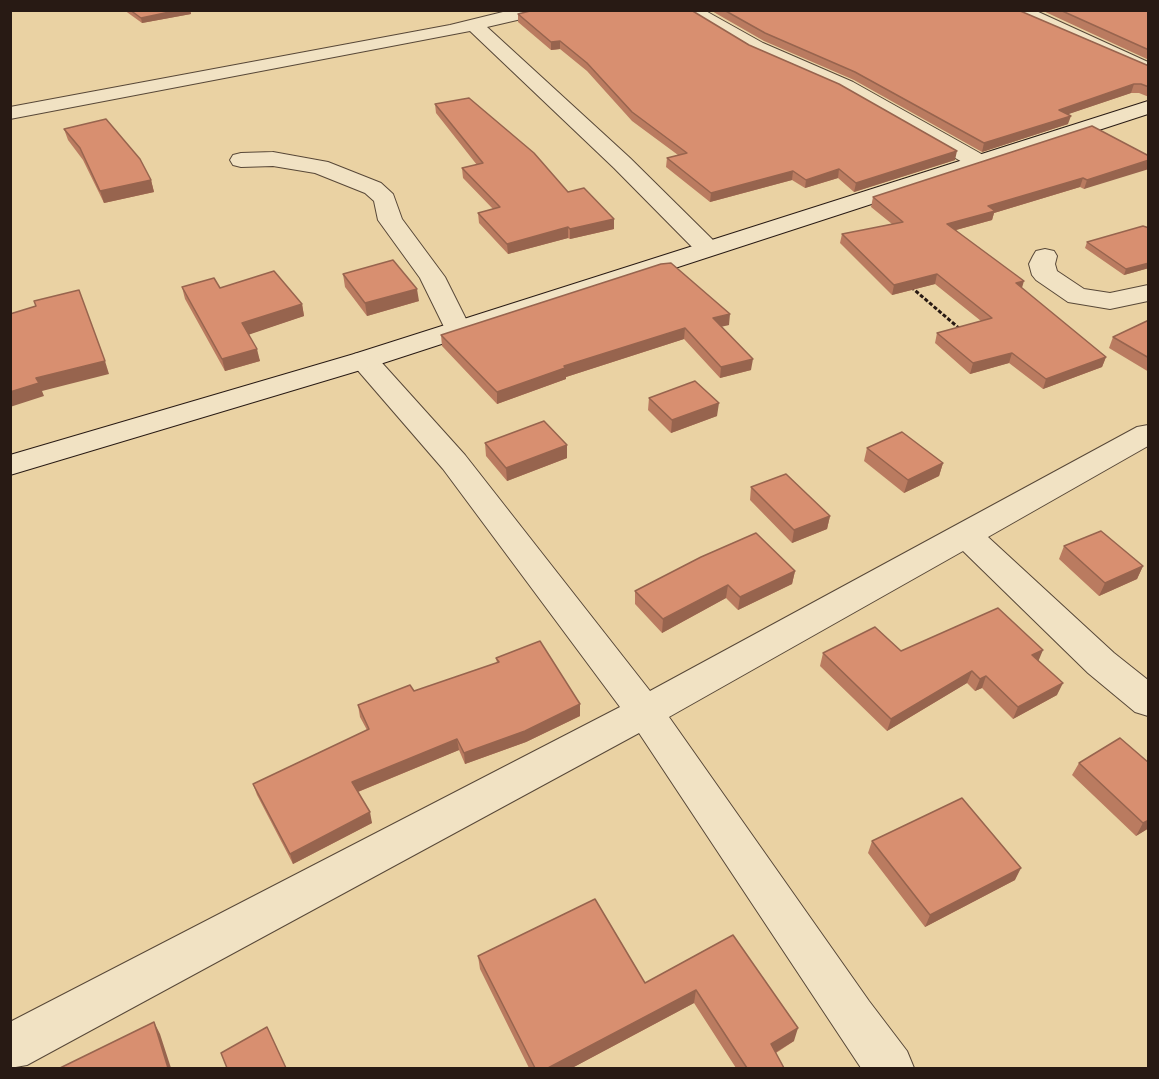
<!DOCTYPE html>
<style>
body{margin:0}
#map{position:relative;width:1159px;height:1079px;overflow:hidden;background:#ead2a3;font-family:"IM FELL DW Pica",serif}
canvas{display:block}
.frame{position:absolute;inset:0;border:12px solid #281a14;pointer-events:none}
</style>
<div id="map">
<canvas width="1159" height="1079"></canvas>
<div class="frame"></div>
</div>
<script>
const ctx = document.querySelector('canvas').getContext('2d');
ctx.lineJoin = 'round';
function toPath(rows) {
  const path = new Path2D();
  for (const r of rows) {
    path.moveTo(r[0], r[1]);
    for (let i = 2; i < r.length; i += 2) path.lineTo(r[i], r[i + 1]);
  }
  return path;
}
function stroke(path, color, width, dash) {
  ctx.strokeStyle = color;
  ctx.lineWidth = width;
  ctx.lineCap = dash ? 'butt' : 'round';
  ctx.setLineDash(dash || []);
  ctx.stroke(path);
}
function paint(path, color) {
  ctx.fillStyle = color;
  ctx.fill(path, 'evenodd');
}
const street = toPath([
 [511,10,546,10,543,14,487,27,630,158,716,243,719,248,716,253,707,255,698,253,614,168,470,31,10,119,10,107,450,25,511,10],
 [681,10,704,10,763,43,853,82,985,156,988,161,985,166,977,168,969,166,839,90,749,51,681,10],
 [1009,10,1034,10,1148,62,1148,75,1012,14,1009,10],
 [273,152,328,162,381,183,393,194,402,219,445,277,471,329,468,335,458,337,448,335,420,278,378,220,374,201,365,193,315,173,273,166,241,167,233,165,230,160,233,155,241,153,273,152],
 [1045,249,1054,251,1057,256,1055,264,1057,271,1084,289,1110,293,1148,285,1148,301,1110,309,1068,302,1036,280,1032,275,1029,264,1033,256,1036,251,1045,249],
 [364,352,374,354,465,455,650,691,1137,427,1148,425,1148,446,988,537,1114,653,1148,680,1148,716,1135,712,1088,673,963,551,669,717,869,1001,907,1051,914,1068,861,1068,639,733,27,1065,10,1068,10,1022,620,707,443,469,354,366,350,360,354,354,364,352]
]);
const secondary = toPath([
 [1148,101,1148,114,374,366,10,475,10,455,354,354,1148,101]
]);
stroke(street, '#584838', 2);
stroke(secondary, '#281a14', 2);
stroke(toPath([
 [911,287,960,329]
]), '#281a14', 3, [4, 2]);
paint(street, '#f1e2c3');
paint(secondary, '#f1e2c3');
paint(toPath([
 [124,10,190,10,191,14,142,23],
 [710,10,1018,10,1149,66,1149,97,1139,93,1131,93,1068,114,1068,124,982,152,854,80,764,41],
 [1041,10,1149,10,1149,60],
 [518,14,749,45,955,160,854,192,838,178,805,188,792,180,710,202,666,167,667,158,678,155,632,121,587,71,560,49,551,50,518,22],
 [435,104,614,229,570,239,568,238,508,254,479,223,478,213,493,209,463,178,462,168,477,165,436,113],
 [64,129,151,180,154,192,104,203,83,160,68,140],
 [1149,156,1084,189,1080,187,994,213,992,220,956,230,1022,288,1106,357,1102,367,1043,389,1009,363,970,374,935,343,937,333,981,321,935,284,892,295,840,243,842,234,892,224,871,207,873,197],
 [1149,228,1149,268,1124,275,1085,248,1087,242],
 [343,274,419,301,367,316,345,287],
 [182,287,220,288,302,304,304,316,249,334,260,361,225,371,185,299],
 [1149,320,1149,372,1109,348,1113,337],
 [729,325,721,326,751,370,720,378,684,339,566,377,566,379,497,404,442,346,441,335],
 [649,398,717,416,671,433,648,410],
 [485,443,567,458,507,481,486,456],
 [867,448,943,463,939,476,904,493,864,461],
 [751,487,830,516,827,529,792,543,750,500],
 [1064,546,1143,566,1137,579,1099,596,1059,559],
 [795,571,792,584,738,610,726,598,662,633,635,604,635,591],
 [901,651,1038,660,1057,695,1013,719,982,688,975,691,967,683,887,731,820,666,823,653],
 [496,658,580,716,526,742,465,764,459,750,358,792,372,823,293,864,257,795,253,784,367,730,360,717,358,705,414,691,497,663],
 [1079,763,1149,763,1149,828,1136,836,1072,775],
 [872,841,1015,880,925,927,868,853],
 [733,935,794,1041,776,1053,784,1068,736,1068,694,1003,572,1068,529,1068,480,969,478,956,645,983]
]), '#ba7b60');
paint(toPath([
 [179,10,190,10,191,14,142,23,141,18],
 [560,41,560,49,551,50,551,42],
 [1134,84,1131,93,1057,118,1059,110],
 [1071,116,1068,124,982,152,984,143],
 [957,151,955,160,854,192,856,183],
 [1149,160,1149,169,1084,189,1087,180],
 [839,169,838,178,805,188,806,180],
 [793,171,792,180,710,202,711,193],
 [1083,178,1080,187,994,213,992,220,945,233,947,224,988,206],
 [151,180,154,192,104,203,100,191],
 [614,219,614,229,570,239,570,229],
 [568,227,568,238,508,254,507,244],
 [1149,263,1149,268,1124,275,1126,269],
 [937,274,935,284,892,295,894,285],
 [1024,281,1021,291,1016,283],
 [417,289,419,301,367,316,365,303],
 [302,304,304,316,245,336,242,323],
 [730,314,729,325,712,329,713,318],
 [685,328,684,339,566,377,566,379,497,404,497,392,564,366],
 [257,349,260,361,225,371,222,359],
 [1012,353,1009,363,970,374,973,363],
 [1106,357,1102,367,1043,389,1046,379],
 [753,359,751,370,720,378,721,367],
 [105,361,109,374,42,391,44,396,10,407,10,392,36,378],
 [719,403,717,416,671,433,672,420],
 [567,445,567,458,507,481,506,468],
 [943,463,939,476,904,493,908,480],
 [830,516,827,529,792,543,794,530],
 [1143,566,1137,579,1099,596,1105,583],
 [795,571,792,584,738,610,740,597],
 [728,585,726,598,662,633,663,619],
 [1043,650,1038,662,1032,655],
 [972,671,967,683,887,731,891,719],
 [986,676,982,688,975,691,980,679],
 [1063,683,1057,695,1013,719,1018,707],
 [580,704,580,716,526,742,465,764,464,753],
 [457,739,459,750,355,793,352,782],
 [370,812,372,823,293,864,290,854],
 [1149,820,1149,828,1136,836,1143,823],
 [1021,868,1015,880,925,927,930,915],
 [696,990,694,1003,572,1068,548,1068],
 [154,1022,160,1034,171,1068,168,1068],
 [798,1028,794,1041,768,1057,771,1044]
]), '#97644e');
const building = toPath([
 [130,10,179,10,141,18,130,10],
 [534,10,691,10,749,45,839,84,957,151,856,183,839,169,806,180,793,171,711,193,667,158,687,153,632,112,587,63,560,41,551,42,518,14,534,10],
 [724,10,1018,10,1149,66,1149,87,1141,84,1134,84,1059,110,1071,116,984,143,855,72,765,33,724,10],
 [1060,10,1149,10,1149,50,1060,10],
 [469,98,534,153,568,192,584,188,614,219,570,229,568,227,507,244,478,213,500,207,462,168,483,163,435,104,469,98],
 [106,119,140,159,151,180,100,191,80,148,64,129,106,119],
 [1092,126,1149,156,1149,160,1087,180,1083,178,988,206,995,211,947,224,1024,281,1016,283,1106,357,1046,379,1012,353,973,363,937,333,992,318,937,274,894,285,842,234,903,222,873,197,1092,126],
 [1143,226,1149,228,1149,263,1126,269,1087,242,1143,226],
 [393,260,417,289,365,303,343,274,393,260],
 [671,263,730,314,713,318,753,359,721,367,685,328,564,366,565,368,497,392,441,335,661,264,671,263],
 [274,271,302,304,242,323,257,349,222,359,182,287,214,278,220,288,274,271],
 [79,290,105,361,36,378,39,383,10,392,10,314,36,306,34,301,79,290],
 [1149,320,1149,358,1113,337,1149,320],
 [695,381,719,403,672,420,649,398,695,381],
 [544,421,567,445,506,468,485,443,544,421],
 [902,432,943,463,908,480,867,448,902,432],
 [786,474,830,516,794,530,751,487,786,474],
 [1101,531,1143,566,1105,583,1064,546,1101,531],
 [756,533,795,571,740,597,728,585,663,619,635,591,701,557,756,533],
 [998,608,1043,650,1032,655,1063,683,1018,707,986,676,980,679,972,671,891,719,823,653,875,627,901,651,998,608],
 [540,641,580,704,525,731,464,753,457,739,352,782,370,812,290,854,253,784,369,729,358,705,410,685,414,691,499,662,496,658,540,641],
 [1120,738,1149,763,1149,820,1143,823,1079,763,1120,738],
 [962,798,1021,868,930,915,872,841,962,798],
 [595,899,645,983,733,935,798,1028,771,1044,784,1068,747,1068,696,990,548,1068,535,1068,478,956,595,899],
 [154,1022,168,1068,60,1068,154,1022],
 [267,1027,286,1068,227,1068,221,1053,267,1027]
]);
paint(building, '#d88f70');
stroke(building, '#97644e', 1.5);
</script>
